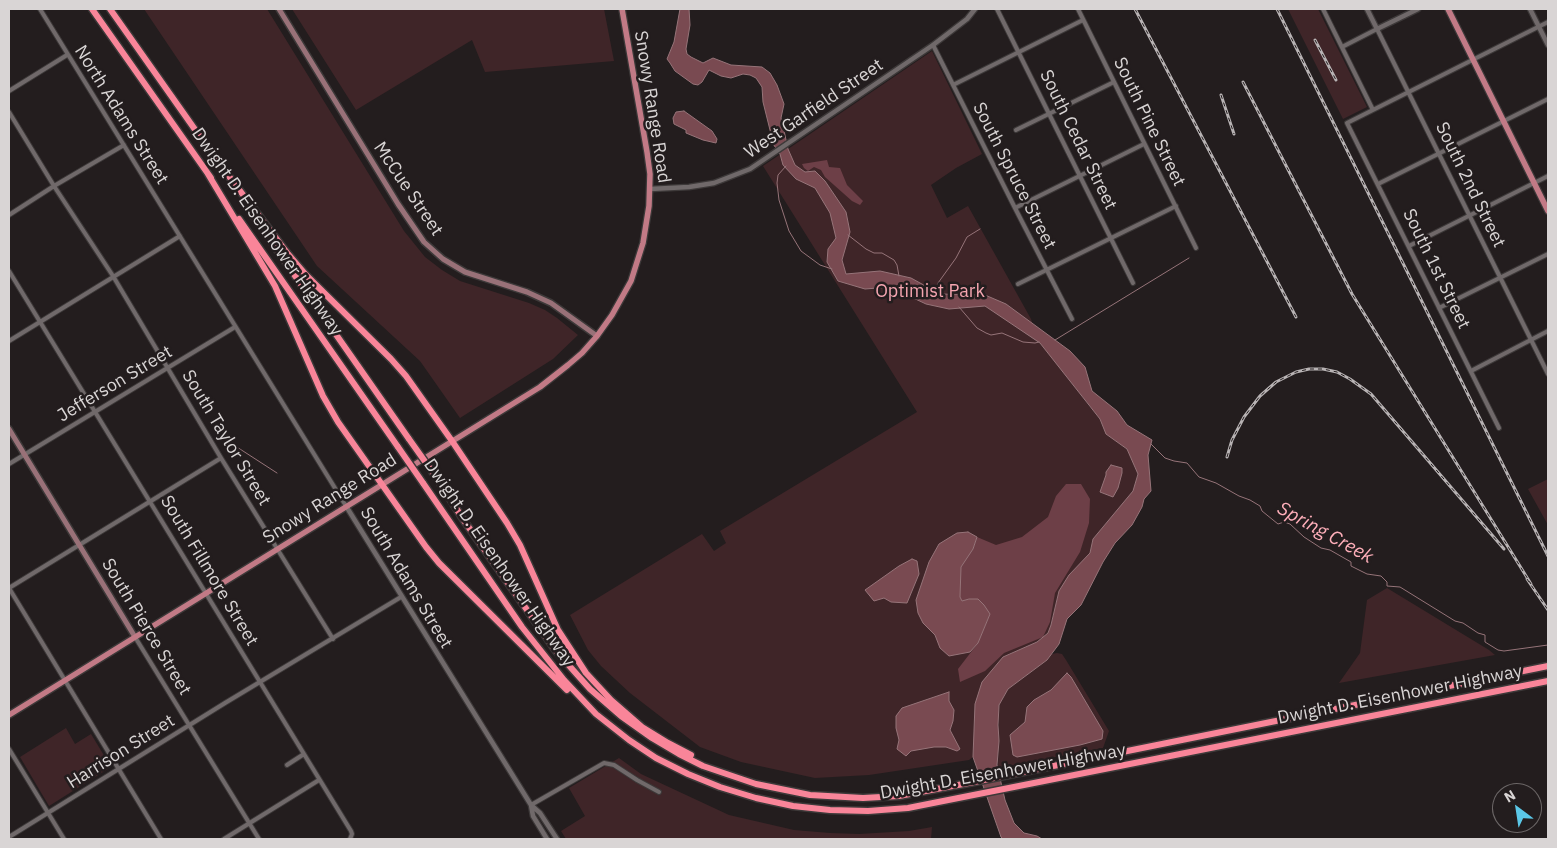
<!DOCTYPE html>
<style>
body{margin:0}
#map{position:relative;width:1557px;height:848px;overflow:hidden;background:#231d1e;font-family:"IBM Plex Sans",sans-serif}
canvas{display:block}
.frame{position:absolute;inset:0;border:10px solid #d9d5d5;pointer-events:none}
.north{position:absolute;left:1492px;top:783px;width:50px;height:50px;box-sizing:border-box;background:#231d1e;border:1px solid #6c6767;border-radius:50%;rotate:329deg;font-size:14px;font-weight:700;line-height:20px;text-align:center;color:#d9d5d5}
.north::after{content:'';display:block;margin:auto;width:18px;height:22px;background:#5bc7e7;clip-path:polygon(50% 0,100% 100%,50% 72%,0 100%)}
</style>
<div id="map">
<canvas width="1557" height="848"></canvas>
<div class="frame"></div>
<div class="north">N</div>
</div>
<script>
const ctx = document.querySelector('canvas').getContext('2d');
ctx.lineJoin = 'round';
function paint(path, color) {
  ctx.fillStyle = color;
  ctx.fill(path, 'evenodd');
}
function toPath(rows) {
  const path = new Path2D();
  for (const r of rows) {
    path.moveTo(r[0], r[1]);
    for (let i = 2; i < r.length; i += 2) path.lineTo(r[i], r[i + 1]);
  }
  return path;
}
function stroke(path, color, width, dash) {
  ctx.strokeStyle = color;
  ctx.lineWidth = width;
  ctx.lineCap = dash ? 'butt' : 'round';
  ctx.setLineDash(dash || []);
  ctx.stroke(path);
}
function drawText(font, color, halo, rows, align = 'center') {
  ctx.font = font + ' "IBM Plex Sans",sans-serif';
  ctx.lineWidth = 5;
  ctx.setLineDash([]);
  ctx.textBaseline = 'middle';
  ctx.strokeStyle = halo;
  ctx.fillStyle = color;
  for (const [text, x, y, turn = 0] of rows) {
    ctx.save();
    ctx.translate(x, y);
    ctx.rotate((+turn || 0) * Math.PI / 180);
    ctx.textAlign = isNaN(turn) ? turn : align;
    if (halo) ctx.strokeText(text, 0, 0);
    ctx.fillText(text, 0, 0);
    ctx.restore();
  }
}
paint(toPath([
 [144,9,267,9,404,231,425,257,442,270,460,281,529,303,545,310,557,318,578,335,553,359,460,418,420,361,317,266],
 [292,9,604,9,614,61,485,72,472,40,356,110],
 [1288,9,1318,9,1367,107,1343,119],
 [932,51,982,154,956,168,931,185,947,218,968,206,1031,319,1038,338,1036,340,1040,343,1060,367,1089,406,1100,419,1107,434,1127,449,1138,474,1133,491,1093,539,1090,553,1059,591,1051,625,1048,633,1037,642,1003,657,975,704,973,757,969,760,869,775,815,778,741,762,700,747,630,693,601,666,588,650,570,615,702,534,714,551,726,543,720,531,917,412,763,166],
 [1548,479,1548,525,1528,489],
 [1387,588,1489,650,1495,655,1339,683,1360,653,1367,600],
 [1057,653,1062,654,1066,660,1109,731,1103,748,998,768,999,705,1008,689,1046,661,1052,654],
 [66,728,75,744,91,734,111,767,49,806,20,757],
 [619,758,641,774,729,815,794,830,830,833,859,834,909,831,932,827,931,839,566,839,561,831,585,816,569,788]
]), '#3f2528');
paint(toPath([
 [827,160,829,167,840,168,847,185,863,201,860,205,852,201,825,177,821,170,814,167,808,171,804,168,802,164],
 [1066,484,1081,484,1090,499,1089,523,1080,552,1055,593,1050,622,1043,637,1004,653,985,671,960,682,958,669,978,643,990,614,969,599,962,601,960,597,961,567,965,560,973,549,977,537,996,545,1022,537,1048,517,1056,496]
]), '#6d3f47');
const water = toPath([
 [680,9,689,9,690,25,686,49,687,54,691,57,703,63,713,58,731,65,762,67,770,73,777,85,784,104,781,118,783,126,788,149,795,165,805,172,815,171,825,181,846,212,850,232,842,260,846,274,880,271,911,278,940,294,985,295,1006,304,1070,351,1085,367,1092,391,1117,411,1127,425,1152,440,1148,455,1151,491,1144,499,1142,507,1132,525,1115,543,1103,562,1081,605,1067,619,1059,644,1047,660,1008,689,999,705,998,725,999,741,997,765,1005,800,1014,823,1024,833,1037,836,1042,839,1003,839,1001,837,973,757,975,704,982,682,1003,657,1037,642,1048,633,1051,625,1059,591,1069,575,1090,553,1093,539,1133,491,1138,474,1127,449,1106,434,1100,419,1040,343,985,306,949,309,926,304,890,287,865,289,838,281,827,262,828,249,836,238,830,213,815,188,796,179,783,165,780,154,771,141,772,138,763,102,762,87,756,78,750,75,743,74,731,78,721,76,709,70,702,82,698,85,693,84,675,71,670,63,667,59,674,42,680,9],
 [684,111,712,131,717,139,716,143,703,140,686,133,686,130,674,124,673,118,676,112,684,111],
 [1111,465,1122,468,1122,473,1118,488,1113,497,1100,492,1106,475,1106,472,1111,465],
 [968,532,977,537,973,549,961,567,960,597,962,601,969,599,978,599,984,605,990,614,978,643,970,652,949,656,940,648,935,635,923,623,918,613,916,600,929,562,939,544,957,533,968,532],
 [912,559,917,561,919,574,907,603,891,602,884,598,874,601,865,590,899,566,912,559],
 [1067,673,1071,677,1103,731,1102,739,1080,745,1017,757,1013,755,1010,735,1025,722,1027,707,1034,700,1051,690,1067,673],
 [949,692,949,701,954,710,953,721,950,730,960,749,957,751,946,747,934,747,911,751,906,756,897,749,899,740,896,728,896,716,902,708,949,692]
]);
paint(water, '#794a51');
stroke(water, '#967479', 1);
stroke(toPath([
 [786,166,778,175,777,183,779,200,789,231,801,251,820,265,832,269],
 [848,235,866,249,874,253,882,253,894,260,897,265,899,276],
 [937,293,938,283,956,258,967,237,980,229],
 [959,307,977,328,986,333,991,335,1002,333,1023,342,1035,343,1039,342],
 [1055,340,1189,258],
 [226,440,277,473],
 [1151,444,1165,458,1174,461,1187,463,1199,477,1216,483,1239,496,1250,500,1260,506,1262,511,1278,524,1284,522,1290,524,1304,537,1321,548,1330,550,1351,562,1351,566,1367,574,1381,576,1387,582,1387,586,1400,587,1455,621,1463,623,1478,633,1485,635,1485,642,1498,650,1504,651,1548,645]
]), '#967479', 1);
const minor = toPath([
 [40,9,346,506],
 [997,9,1133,283],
 [1078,9,1196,248],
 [1323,9,1373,110],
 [933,45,1015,208,1072,319],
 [1342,47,1377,29,1548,374],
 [953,85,1083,20],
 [9,91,67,55],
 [9,112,54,186,113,276,221,458,333,639],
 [1016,130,1114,82],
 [1378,184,1548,99],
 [1015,208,1144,144],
 [9,215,54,186,124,145],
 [1409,246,1548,176],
 [9,271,351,831,352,834,350,839],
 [1018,284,1176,206],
 [1439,308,1548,254],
 [9,341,180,236],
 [1471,371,1548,331],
 [1499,428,1347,123,1548,22],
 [9,464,235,327],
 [9,588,161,839],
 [9,588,221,458],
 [135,637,259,839],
 [9,749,64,839],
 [287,765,304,754],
 [531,805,604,763,614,765,637,780,659,792],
 [9,837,225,703,401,597],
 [224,839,319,780]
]);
const tertiary = toPath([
 [1367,9,1377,29,1418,9],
 [1530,9,1548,45],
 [650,189,689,187,714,183,750,169,933,45,967,19,975,9],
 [346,506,531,805,533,816,547,839],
 [531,805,540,813,557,839]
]);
const secondary = toPath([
 [279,9,398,204,424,242,443,259,465,272,527,292,551,303,597,336],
 [9,429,135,637]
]);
const primary = toPath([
 [1448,9,1548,211],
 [9,715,540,387,568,365,582,353,597,336,612,315,631,281,643,243,649,206,650,174,647,152,622,9]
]);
const motorway = toPath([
 [92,9,211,178],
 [110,9,208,148],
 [206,146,288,254,306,275,391,359,406,376,452,441,507,523,520,545,558,630,586,673,611,700,642,727,668,743,691,755],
 [208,174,275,286,323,396,338,422,426,547,439,563,567,690],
 [254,217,409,439],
 [239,219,398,447],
 [436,477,465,522,556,651,590,689,621,716,652,738,679,754,703,766,756,784,810,795,863,798,899,796,974,782,1548,666],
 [423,483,522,627,564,680,596,714,629,740,656,758,688,774,720,787,756,798,793,806,830,810,868,811,908,808,1548,681]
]);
stroke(minor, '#3d3939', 6);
stroke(tertiary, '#3d3939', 7);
stroke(secondary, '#3d3939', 8);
stroke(primary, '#3d3939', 8);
stroke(motorway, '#3d3939', 9);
stroke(minor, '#70696a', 4);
stroke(tertiary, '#70696a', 4.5);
stroke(secondary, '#997178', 5);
stroke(primary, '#c27a86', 5.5);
stroke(motorway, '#f98599', 6);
const rail = toPath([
 [1135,9,1296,317],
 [1277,9,1548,556],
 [1315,40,1336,80],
 [1243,82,1352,294,1531,584],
 [1221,95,1234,134],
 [1227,457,1232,440,1244,417,1260,396,1276,382,1296,372,1309,369,1323,369,1337,372,1350,379,1371,394,1504,549],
 [1527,579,1548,610]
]);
stroke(rail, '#b8b3b4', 3);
stroke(rail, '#231d1e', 1, [4]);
const motorwayBridge = toPath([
 [409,439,436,477],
 [398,447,423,483]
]);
stroke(motorwayBridge, '#3d3939', 9, []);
stroke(motorwayBridge, '#f98599', 6);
drawText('18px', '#d9d5d5', '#231d1e', [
 ["Snowy Range Road",652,107,81],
 ["West Garfield Street",814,109,-34],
 ["North Adams Street",121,115,58],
 ["South Pine Street",1149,122,64],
 ["South Cedar Street",1078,140,64],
 ["South Spruce Street",1014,176,63],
 ["South 2nd Street",1470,185,64],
 ["McCue Street",408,189,56],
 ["Dwight D. Eisenhower Highway",267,232,55],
 ["South 1st Street",1436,269,64],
 ["Jefferson Street",115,384,-31],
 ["South Taylor Street",226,438,59],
 ["Snowy Range Road",330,499,-32],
 ["Dwight D. Eisenhower Highway",499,563,55],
 ["South Fillmore Street",209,571,59],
 ["South Adams Street",406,578,59],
 ["South Pierce Street",146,627,59],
 ["Dwight D. Eisenhower Highway",1400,695,-11],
 ["Harrison Street",121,752,-32],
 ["Dwight D. Eisenhower Highway",1003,772,-10]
]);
drawText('18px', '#f4a5b0', '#231d1e', [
 ["Optimist Park",930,292]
]);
drawText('italic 19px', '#ffafba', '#231d1e', [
 ["Spring Creek",1325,533,29]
]);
</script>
